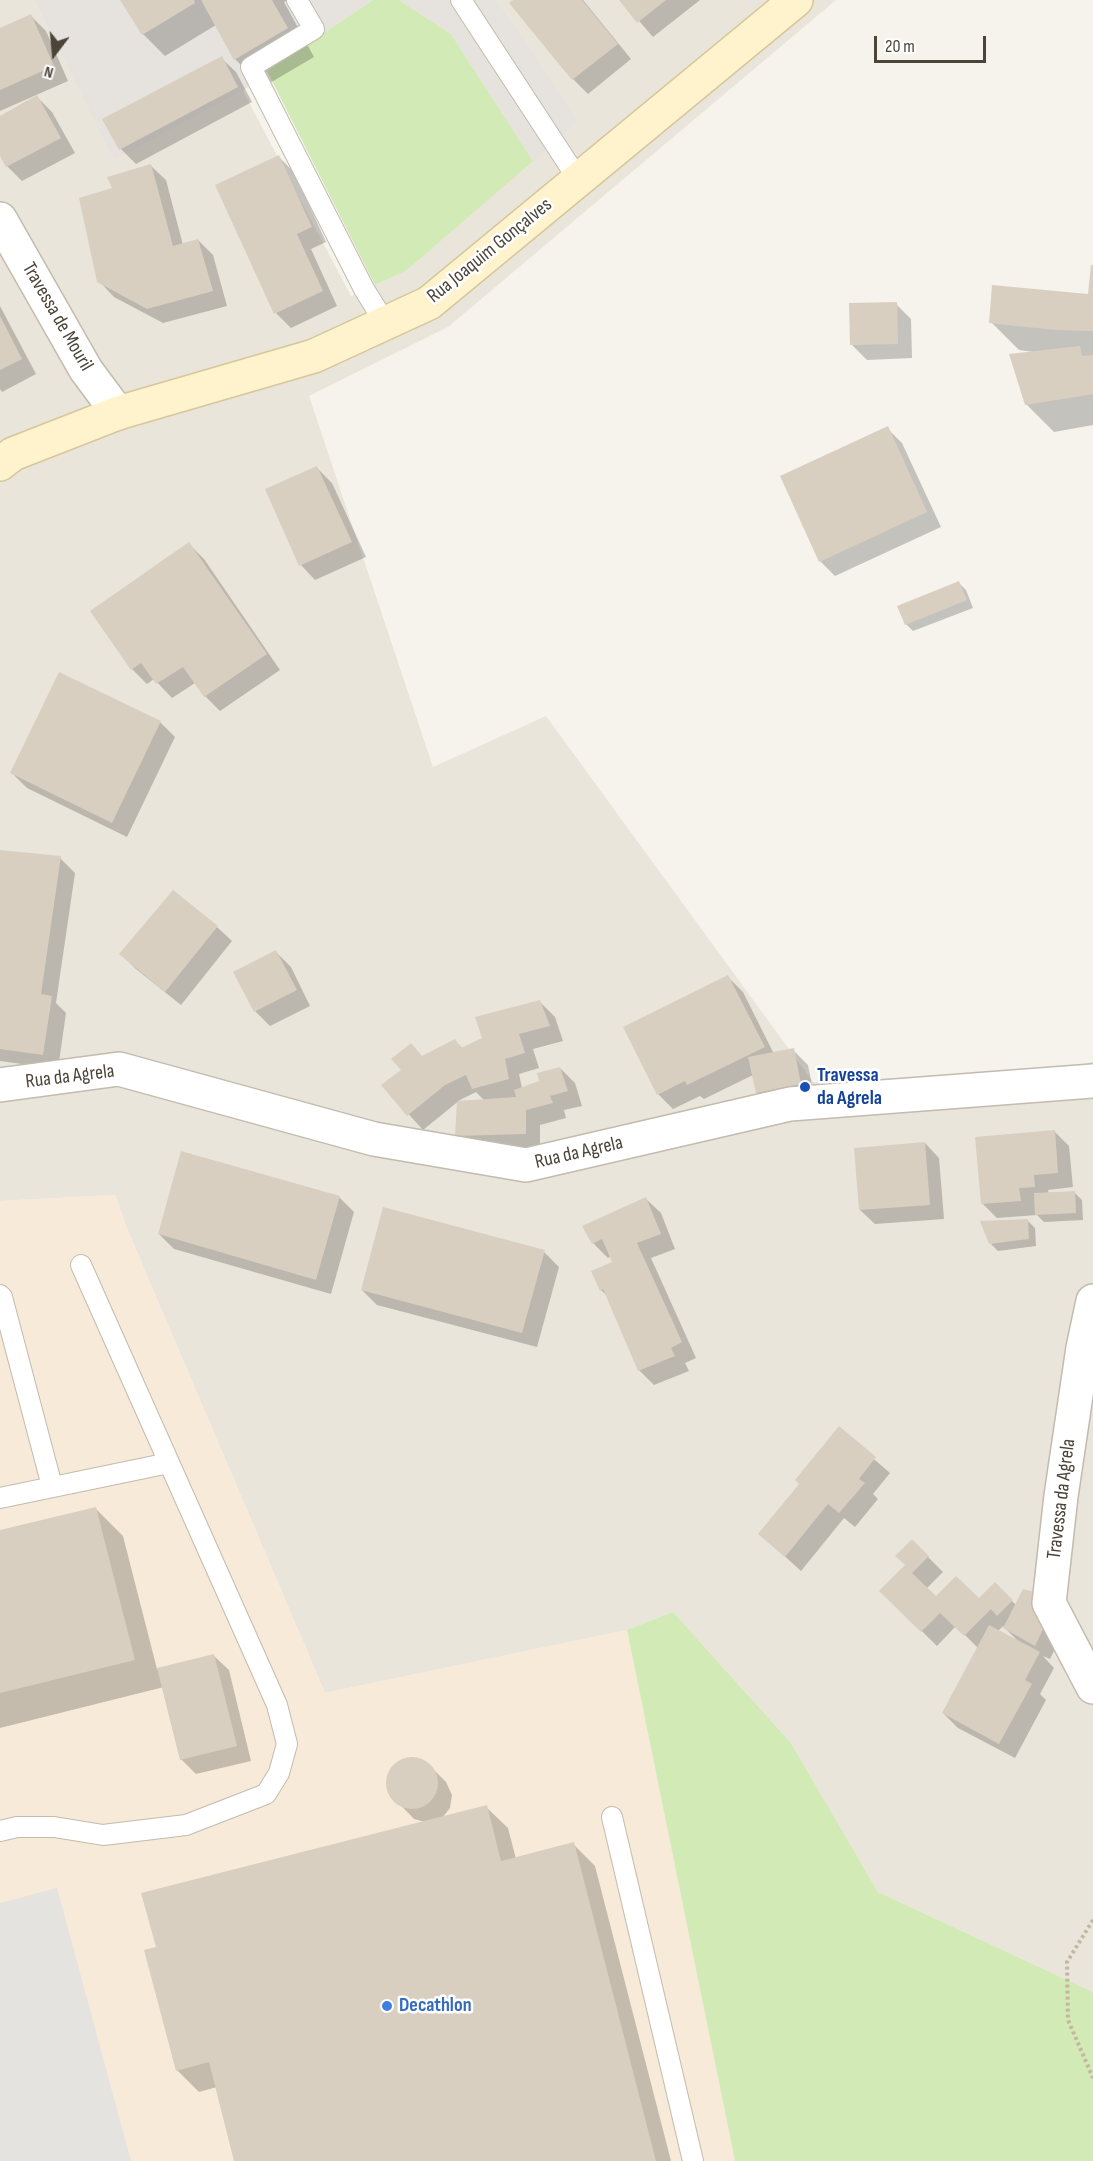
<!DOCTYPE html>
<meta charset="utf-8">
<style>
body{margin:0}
#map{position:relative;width:1093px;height:2161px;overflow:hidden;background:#f6f3ec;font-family:"Sofia Sans Condensed",sans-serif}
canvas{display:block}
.north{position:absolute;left:24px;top:24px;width:60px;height:60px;-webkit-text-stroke:4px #fff;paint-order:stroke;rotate:196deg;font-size:16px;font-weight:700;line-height:24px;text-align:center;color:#4b4439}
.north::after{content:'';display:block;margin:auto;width:21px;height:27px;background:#4b4439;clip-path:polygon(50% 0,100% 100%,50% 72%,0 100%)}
.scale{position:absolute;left:874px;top:36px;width:112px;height:27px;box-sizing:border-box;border:3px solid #4b4439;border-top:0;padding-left:8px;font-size:18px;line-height:21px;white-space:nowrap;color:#4b4439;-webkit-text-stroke:4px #fff;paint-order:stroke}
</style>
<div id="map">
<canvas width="1093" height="2161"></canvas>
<div class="north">N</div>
<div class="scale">20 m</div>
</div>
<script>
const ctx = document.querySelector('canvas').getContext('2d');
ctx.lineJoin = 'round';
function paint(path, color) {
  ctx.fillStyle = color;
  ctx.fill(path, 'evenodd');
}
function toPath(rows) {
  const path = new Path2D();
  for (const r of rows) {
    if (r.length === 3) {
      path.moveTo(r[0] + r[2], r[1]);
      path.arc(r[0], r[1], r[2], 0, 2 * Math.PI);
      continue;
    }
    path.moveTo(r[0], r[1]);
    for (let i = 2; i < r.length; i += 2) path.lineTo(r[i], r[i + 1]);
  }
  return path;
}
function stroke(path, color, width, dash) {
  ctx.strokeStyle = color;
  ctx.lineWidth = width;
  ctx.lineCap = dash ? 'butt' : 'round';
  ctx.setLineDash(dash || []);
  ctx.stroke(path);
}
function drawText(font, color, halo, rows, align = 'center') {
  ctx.font = font + ' "Sofia Sans Condensed",sans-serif';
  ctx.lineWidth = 5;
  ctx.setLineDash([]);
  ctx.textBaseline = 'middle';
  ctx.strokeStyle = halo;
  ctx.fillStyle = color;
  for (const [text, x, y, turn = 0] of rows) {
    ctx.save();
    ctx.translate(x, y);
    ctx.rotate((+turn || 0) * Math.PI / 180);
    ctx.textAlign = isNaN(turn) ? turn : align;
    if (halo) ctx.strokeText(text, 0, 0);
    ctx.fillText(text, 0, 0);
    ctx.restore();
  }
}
paint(toPath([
 [0,0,34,0,114,159,243,91,351,296,406,271,577,121,497,0,836,0,448,327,309,396,433,767,546,716,813,1082,1034,1072,1093,1062,1093,1992,878,1892,791,1743,673,1612,627,1630,325,1693,128,1231,115,1195,0,1201]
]), '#eae5da');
paint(toPath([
 [115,1195,128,1231,325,1693,627,1630,735,2161,0,2161,0,1201]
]), '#f7ead8');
paint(toPath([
 [34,0,373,0,267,71,243,91,114,160],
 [399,0,497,0,578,121,533,161,451,34]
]), '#e6e2dd');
paint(toPath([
 [373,0,399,0,451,34,533,161,406,271,375,285,267,71],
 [673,1612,791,1743,878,1892,1093,1992,1093,2161,735,2161,627,1630]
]), '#d2eab5');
paint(toPath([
 [57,1888,131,2161,0,2161,0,1903]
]), '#e5e3e0');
paint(toPath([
 [122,0,289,0,284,2,314,57,263,87,235,59,216,25,165,56,143,34],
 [515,0,583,0,631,59,588,94,573,79],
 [621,0,700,0,653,37],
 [31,16,46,31,68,81,0,111,0,29],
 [221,58,236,72,252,102,136,164,121,149,104,120],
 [37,97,52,112,75,153,22,181,7,166,0,153,0,118],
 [279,157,294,172,326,242,311,249,337,306,291,328,276,313],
 [151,166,166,180,183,245,198,240,213,255,227,306,163,323,114,297,99,281,114,189],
 [1093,267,1093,425,1054,432,1026,404,1033,352,1019,350,991,322,1090,295],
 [896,304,911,319,912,358,867,360,852,345],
 [0,306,36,374,2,392,0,389],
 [887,428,902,443,941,527,835,576,820,561],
 [317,468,332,483,366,557,315,580,301,565],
 [189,544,204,559,280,670,220,711,205,696,195,683,172,698,154,679,147,684,132,669],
 [959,583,966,590,973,608,913,631,906,624],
 [160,722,175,737,127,837,27,788,12,773],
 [0,852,60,858,75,873,56,1003,66,1013,58,1069,0,1061],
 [217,927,232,941,181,1005,136,969,121,954],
 [276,952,291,967,310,1006,270,1026,255,1011],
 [728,977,743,992,774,1054,793,1050,808,1065,815,1099,772,1108,757,1093,753,1075,704,1099,700,1096,673,1109,658,1094],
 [540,1002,555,1017,563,1041,533,1049,539,1068,519,1074,522,1088,541,1082,560,1068,575,1083,582,1106,564,1110,566,1118,540,1125,540,1148,472,1150,457,1136,485,1101,476,1092,460,1100,423,1130,383,1086,422,1057,455,1041,463,1049,484,1039],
 [1054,1131,1069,1146,1073,1187,1048,1190,1049,1194,1075,1193,1082,1200,1083,1220,1044,1222,1037,1215,997,1218,982,1203],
 [925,1143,939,1158,944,1219,875,1224,860,1210],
 [339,1197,354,1212,331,1294,174,1249,159,1234],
 [646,1199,661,1213,675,1249,651,1258,696,1358,685,1363,689,1371,654,1385,639,1370,609,1298,601,1290,614,1263,611,1256,608,1258,593,1243],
 [1028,1221,1035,1228,1036,1246,998,1251,991,1244],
 [544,1252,559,1267,537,1347,377,1305,362,1290],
 [839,1429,890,1473,873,1494,878,1499,855,1527,844,1518,801,1571,760,1534,801,1484],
 [95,1508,123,1536,157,1669,214,1656,229,1670,251,1761,196,1774,181,1759,164,1687,0,1728,0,1532],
 [912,1541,943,1572,926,1589,936,1598,979,1600,995,1584,1016,1605,1063,1632,1050,1659,1043,1656,1054,1668,1040,1694,1046,1700,1015,1758,958,1728,943,1713,978,1648,956,1626,937,1646,881,1591,907,1565],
 [1003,1626,1018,1641,998,1631],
 [404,1759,418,1759,430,1766,446,1782,452,1795,450,1808,442,1818,486,1807,508,1828,516,1859,573,1844,595,1866,671,2161,236,2161,217,2087,199,2092,177,2070,157,1948,425,1822,414,1819,389,1793,387,1779,393,1767]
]), '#0003');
paint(toPath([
 [120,0,194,0,195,3,142,35],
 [201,0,272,0,288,28,234,60],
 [513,0,582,0,618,44,572,80,509,3],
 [619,0,666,0,637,23],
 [31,14,54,66,0,90,0,28],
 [222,56,238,87,119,150,102,119],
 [37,95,61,138,6,167,0,156,0,116],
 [279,155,312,227,297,234,323,291,274,314,215,185],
 [151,164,173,246,198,239,213,291,147,309,97,282,79,198,112,188,107,177],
 [1091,265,1093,265,1093,331,1056,330,989,323,992,285,1088,294],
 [897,302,898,344,850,345,849,303],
 [0,316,22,359,0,370],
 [1080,346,1082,356,1093,355,1093,394,1025,405,1009,354],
 [888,426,927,512,819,562,780,476],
 [317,466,352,542,299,566,265,489],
 [189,542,267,654,204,697,183,667,156,684,141,663,131,670,90,611],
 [959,581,967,600,905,625,897,606],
 [59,672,161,721,112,823,10,773],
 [0,850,61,856,41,994,52,996,43,1055,0,1049],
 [173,890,218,926,165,992,119,954],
 [276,950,297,990,254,1012,233,972],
 [728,975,765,1047,687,1085,685,1081,657,1095,623,1027],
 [540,1000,550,1026,519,1034,525,1053,505,1059,509,1079,472,1089,466,1075,445,1085,407,1116,381,1085,401,1070,391,1059,411,1043,422,1056,455,1039,461,1048,482,1038,475,1017],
 [794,1048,801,1084,756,1093,748,1057],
 [560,1067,568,1091,550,1096,553,1103,526,1110,526,1134,455,1136,457,1101,516,1097,514,1090,539,1081,537,1073],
 [1055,1130,1058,1173,1034,1175,1035,1187,1019,1188,1021,1201,981,1204,975,1137],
 [925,1142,930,1205,859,1210,854,1148],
 [181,1151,340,1196,316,1280,158,1234],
 [1075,1191,1076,1213,1035,1215,1034,1193],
 [646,1197,661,1234,637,1243,682,1342,671,1348,675,1356,638,1371,603,1289,600,1291,591,1271,612,1262,602,1239,592,1244,582,1226],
 [383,1207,545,1250,522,1333,361,1290],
 [1028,1219,1029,1239,989,1244,980,1221],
 [839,1426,876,1457,859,1479,865,1483,839,1513,828,1504,785,1557,758,1534,799,1484,795,1480],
 [96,1507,135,1660,0,1693,0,1530],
 [912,1539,929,1556,912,1573,936,1596,956,1576,979,1598,995,1582,1013,1600,997,1616,991,1609,964,1636,940,1613,921,1632,879,1591,905,1565,895,1556],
 [1023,1589,1047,1595,1049,1617,1035,1646,1003,1628],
 [989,1625,1040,1652,1025,1680,1032,1684,999,1744,942,1713],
 [214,1654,237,1746,180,1760,157,1668],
 [412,1783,26],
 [487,1805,501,1861,574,1842,656,2161,234,2161,209,2062,176,2071,144,1950,156,1947,141,1893]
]), '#d8cfc1');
const service = toPath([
 [297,0,314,29,251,67,364,289,385,323],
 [461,0,578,179],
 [0,1295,2,1297,52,1486],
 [0,1498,169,1463],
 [612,1817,693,2161],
 [0,1831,17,1827,54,1827,103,1835,186,1825,266,1794,279,1773,287,1744,277,1705,81,1265]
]);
const minor = toPath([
 [0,219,86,370,118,413],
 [0,1085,119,1069,374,1139,526,1165,790,1104,1093,1081],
 [1093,1301,1083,1348,1061,1496,1049,1603,1093,1687]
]);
const secondary = toPath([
 [0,464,13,454,118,413,314,356,429,303,796,0]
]);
stroke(service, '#c2bbae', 22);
stroke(minor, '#c2bbae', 36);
stroke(secondary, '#d6c79b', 36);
stroke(toPath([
 [1093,1920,1067,1962,1068,2020,1093,2078]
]), '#c4b79f', 4, [3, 3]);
stroke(service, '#fff', 20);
stroke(minor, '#fff', 33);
stroke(secondary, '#fff3cd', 33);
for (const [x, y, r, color] of [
 [805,1087,6,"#1a4fb4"],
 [387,2006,6,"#3f7fe0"]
]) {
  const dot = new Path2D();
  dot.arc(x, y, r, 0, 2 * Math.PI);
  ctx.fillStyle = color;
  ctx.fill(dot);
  stroke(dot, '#fff', 2);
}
drawText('20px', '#4b4439', '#fff', [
 ["Rua Joaquim Gonçalves",490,251,-39],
 ["Travessa de Mouril",57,317,60],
 ["Rua da Agrela",70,1077,-7],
 ["Rua da Agrela",579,1153,-13],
 ["Travessa da Agrela",1062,1499,-83]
]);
drawText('bold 20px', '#164399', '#fff', [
 ["Travessa",817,1076],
 ["da Agrela",817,1099]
], 'left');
drawText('bold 20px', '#366cbe', '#fff', [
 ["Decathlon",399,2006]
], 'left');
</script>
